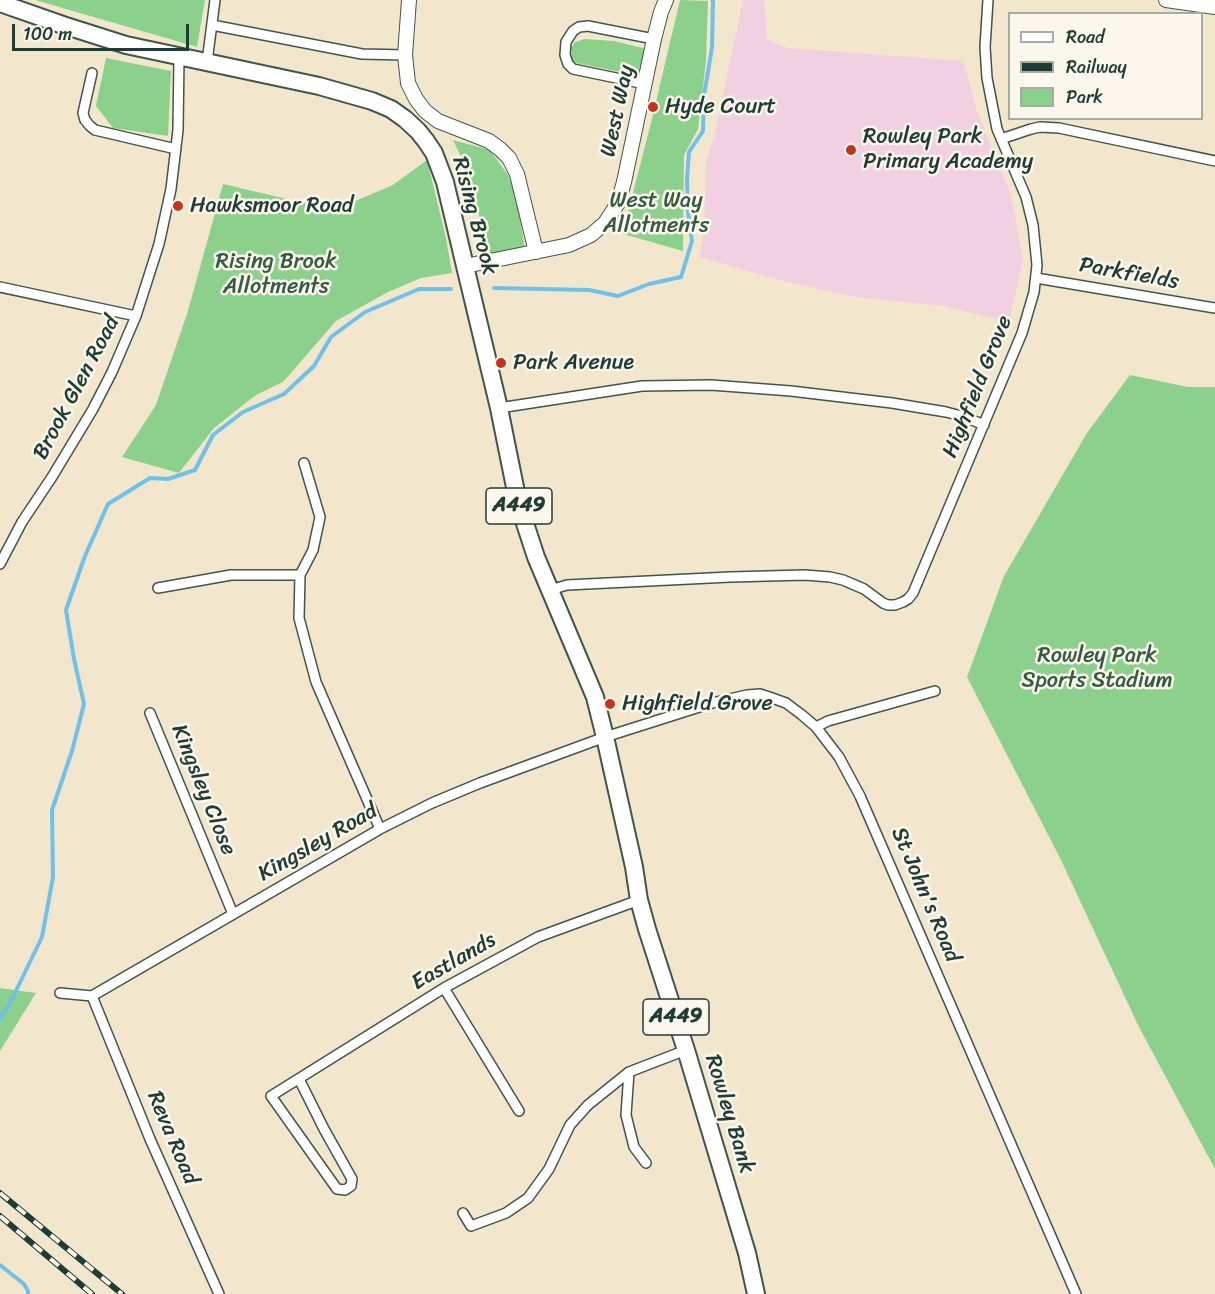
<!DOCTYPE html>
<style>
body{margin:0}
#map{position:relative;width:1215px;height:1294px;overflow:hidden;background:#f2e7cc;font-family:Sriracha,sans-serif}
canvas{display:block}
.legend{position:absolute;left:1008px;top:12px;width:195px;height:108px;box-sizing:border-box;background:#fbf7ec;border:2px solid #a3ada2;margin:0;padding:8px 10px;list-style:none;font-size:18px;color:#1f3d34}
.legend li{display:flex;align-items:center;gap:12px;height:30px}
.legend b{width:30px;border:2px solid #a3ada2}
.scale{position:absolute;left:12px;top:24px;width:177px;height:27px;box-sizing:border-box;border:3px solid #1f3d34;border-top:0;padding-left:8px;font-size:18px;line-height:21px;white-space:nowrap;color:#1f3d34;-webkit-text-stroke:4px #fbf7ec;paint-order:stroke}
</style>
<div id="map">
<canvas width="1215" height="1294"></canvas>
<ul class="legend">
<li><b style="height:8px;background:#fff"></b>Road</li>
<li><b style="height:8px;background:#1f3d34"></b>Railway</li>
<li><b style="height:16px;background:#8cd18b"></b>Park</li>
</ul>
<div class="scale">100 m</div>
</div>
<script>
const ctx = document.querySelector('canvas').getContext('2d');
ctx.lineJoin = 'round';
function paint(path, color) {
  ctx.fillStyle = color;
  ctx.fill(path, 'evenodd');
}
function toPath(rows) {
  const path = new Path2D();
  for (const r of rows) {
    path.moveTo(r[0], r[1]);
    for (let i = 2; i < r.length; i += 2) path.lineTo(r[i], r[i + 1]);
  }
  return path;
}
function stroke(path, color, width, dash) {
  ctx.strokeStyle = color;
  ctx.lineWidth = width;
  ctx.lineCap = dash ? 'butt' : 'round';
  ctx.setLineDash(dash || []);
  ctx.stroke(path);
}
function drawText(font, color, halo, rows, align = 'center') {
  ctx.font = font + ' Sriracha,sans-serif';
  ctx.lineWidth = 5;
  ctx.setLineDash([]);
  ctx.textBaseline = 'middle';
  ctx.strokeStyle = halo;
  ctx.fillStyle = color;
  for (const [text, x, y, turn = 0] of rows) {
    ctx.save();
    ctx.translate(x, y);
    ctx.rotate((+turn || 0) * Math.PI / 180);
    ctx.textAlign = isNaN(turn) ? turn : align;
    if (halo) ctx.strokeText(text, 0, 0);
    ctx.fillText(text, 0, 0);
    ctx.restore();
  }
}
paint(toPath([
 [743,0,764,0,767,40,787,48,963,61,977,111,1011,195,1023,260,1009,322,943,306,855,297,783,281,700,257,704,230,706,162,714,137]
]), '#f1d0e2');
paint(toPath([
 [35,0,205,0,197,47],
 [680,0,708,1,706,61,698,129,684,155,683,251,616,232,627,216,651,123],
 [585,39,614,41,647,49,640,76,572,62,571,48,575,42],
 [106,58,171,71,168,136,113,128,96,106],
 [453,140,490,150,508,175,516,195,525,249,489,257,469,174],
 [427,160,446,238,452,273,421,278,388,292,336,321,283,382,256,395,214,428,179,473,122,457,156,405,188,311,223,184,334,210,393,185],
 [1130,375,1188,387,1215,387,1215,1169,1138,1025,1061,860,967,677,1004,576,1087,433],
 [0,988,36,993,0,1051]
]), '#8cd18b');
stroke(toPath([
 [494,288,589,290,618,296,649,284,681,277,692,241,688,212,687,179,689,152,703,131,704,95,712,48,713,0],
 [0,1019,13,997,42,937,53,877,52,810,72,751,84,704,74,659,66,610,85,556,108,504,150,478,168,479,195,470,213,435,243,412,284,394,314,366,331,337,365,312,419,289,451,289],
 [0,1265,24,1284,28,1291,28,1294]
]), '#6fc0ea', 4);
const street = toPath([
 [212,25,362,54,405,55],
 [207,62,215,0],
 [92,73,83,113,85,120,90,126,95,130,176,149],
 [645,84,573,69,568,64,565,55,566,42,573,31,579,27,588,26,654,39],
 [1001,139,1031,129,1040,127,1059,128,1215,161],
 [1036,278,1215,308],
 [0,287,136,316],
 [499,408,642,386,711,385,791,391,892,403,946,412,965,417,984,425],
 [304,463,320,517,313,550,300,575,299,618,316,682,380,829],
 [0,564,22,522,52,477,93,409,112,372,136,316,159,244,171,189,178,130,179,57],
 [158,588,231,575,300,575],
 [550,590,567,585,730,577,805,575,830,577,843,580,864,589,883,603,888,605,895,605,903,602,908,599,913,593,1022,333,1034,292,1037,265,1033,225,1026,197,997,129,987,78,985,47,988,0],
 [150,713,233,914],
 [816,727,828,721,935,691],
 [444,988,519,1111],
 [60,993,92,996,380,829,432,803,480,783,605,737,712,703,747,695,760,694,772,698,786,703,802,715,816,727,839,757,860,796,1076,1294],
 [92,996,150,1139,219,1294],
 [629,1072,626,1115,634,1147,646,1163],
 [299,1079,324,1129,352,1179,351,1186,345,1190,337,1189,271,1096,444,988,538,937,639,900],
 [463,1213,471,1226,506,1213,528,1198,549,1169,570,1125,588,1105,629,1072,686,1050]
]);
const secondary = toPath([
 [409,0,405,55,408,83,416,99,425,111,438,121,489,141,500,149,509,158,517,174,536,252],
 [1166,0,1215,7],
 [465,266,569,245,591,235,605,223,618,203,624,182,654,39,661,12,666,0]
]);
const highway = toPath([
 [0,3,63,25,126,45,319,86,372,101,391,109,405,119,418,131,426,141,434,153,445,182,465,266,499,408,518,502,536,557,595,697,605,737,634,867,639,900,647,929,686,1050,747,1253,756,1294]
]);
stroke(street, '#3f564b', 12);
stroke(secondary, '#3f564b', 16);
stroke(highway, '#3f564b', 20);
stroke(street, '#fff', 9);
stroke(secondary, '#fff', 14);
stroke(highway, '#fff', 16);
const rail = toPath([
 [0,1193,122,1294],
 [0,1216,92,1294]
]);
stroke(rail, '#1f3d34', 6);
stroke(rail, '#fbf7ec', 4, [11]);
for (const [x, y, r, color] of [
 [653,107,6,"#c8321e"],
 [851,150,6,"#c8321e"],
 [178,206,6,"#c8321e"],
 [501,363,6,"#c8321e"],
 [610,704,6,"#c8321e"]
]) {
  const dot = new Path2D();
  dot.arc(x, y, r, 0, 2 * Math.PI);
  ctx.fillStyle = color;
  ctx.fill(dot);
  stroke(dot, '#fbf7ec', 2);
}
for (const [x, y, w] of [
 [519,506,66],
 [676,1017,66]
]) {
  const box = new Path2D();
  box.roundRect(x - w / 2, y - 18, w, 36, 4.5);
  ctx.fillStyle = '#fbf7ec';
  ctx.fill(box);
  stroke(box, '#1f3d34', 1.5);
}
drawText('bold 21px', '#1f3d34', null, [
 ["A449",519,506],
 ["A449",676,1017]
]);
drawText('22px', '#1f3d34', '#fbf7ec', [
 ["Hyde Court",665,107],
 ["Rowley Park",863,137],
 ["Primary Academy",863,162],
 ["Hawksmoor Road",190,206],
 ["Park Avenue",513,363],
 ["Highfield Grove",622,704]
], 'left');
drawText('22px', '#1f3d34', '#fbf7ec', [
 ["West Way",618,111,-78],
 ["Rising Brook",474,216,75],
 ["Parkfields",1129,274,10],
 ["Highfield Grove",978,387,-68],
 ["Brook Glen Road",77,388,-62],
 ["Kingsley Close",203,790,68],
 ["Kingsley Road",318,843,-30],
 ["St John's Road",925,895,67],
 ["Eastlands",454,962,-30],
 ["Rowley Bank",729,1114,73],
 ["Reva Road",172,1138,67]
]);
drawText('22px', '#355b45', '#fbf7ec', [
 ["West Way",656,201],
 ["Allotments",656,226],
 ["Rising Brook",276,262],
 ["Allotments",276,287],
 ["Rowley Park",1097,656],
 ["Sports Stadium",1097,681]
]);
</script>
